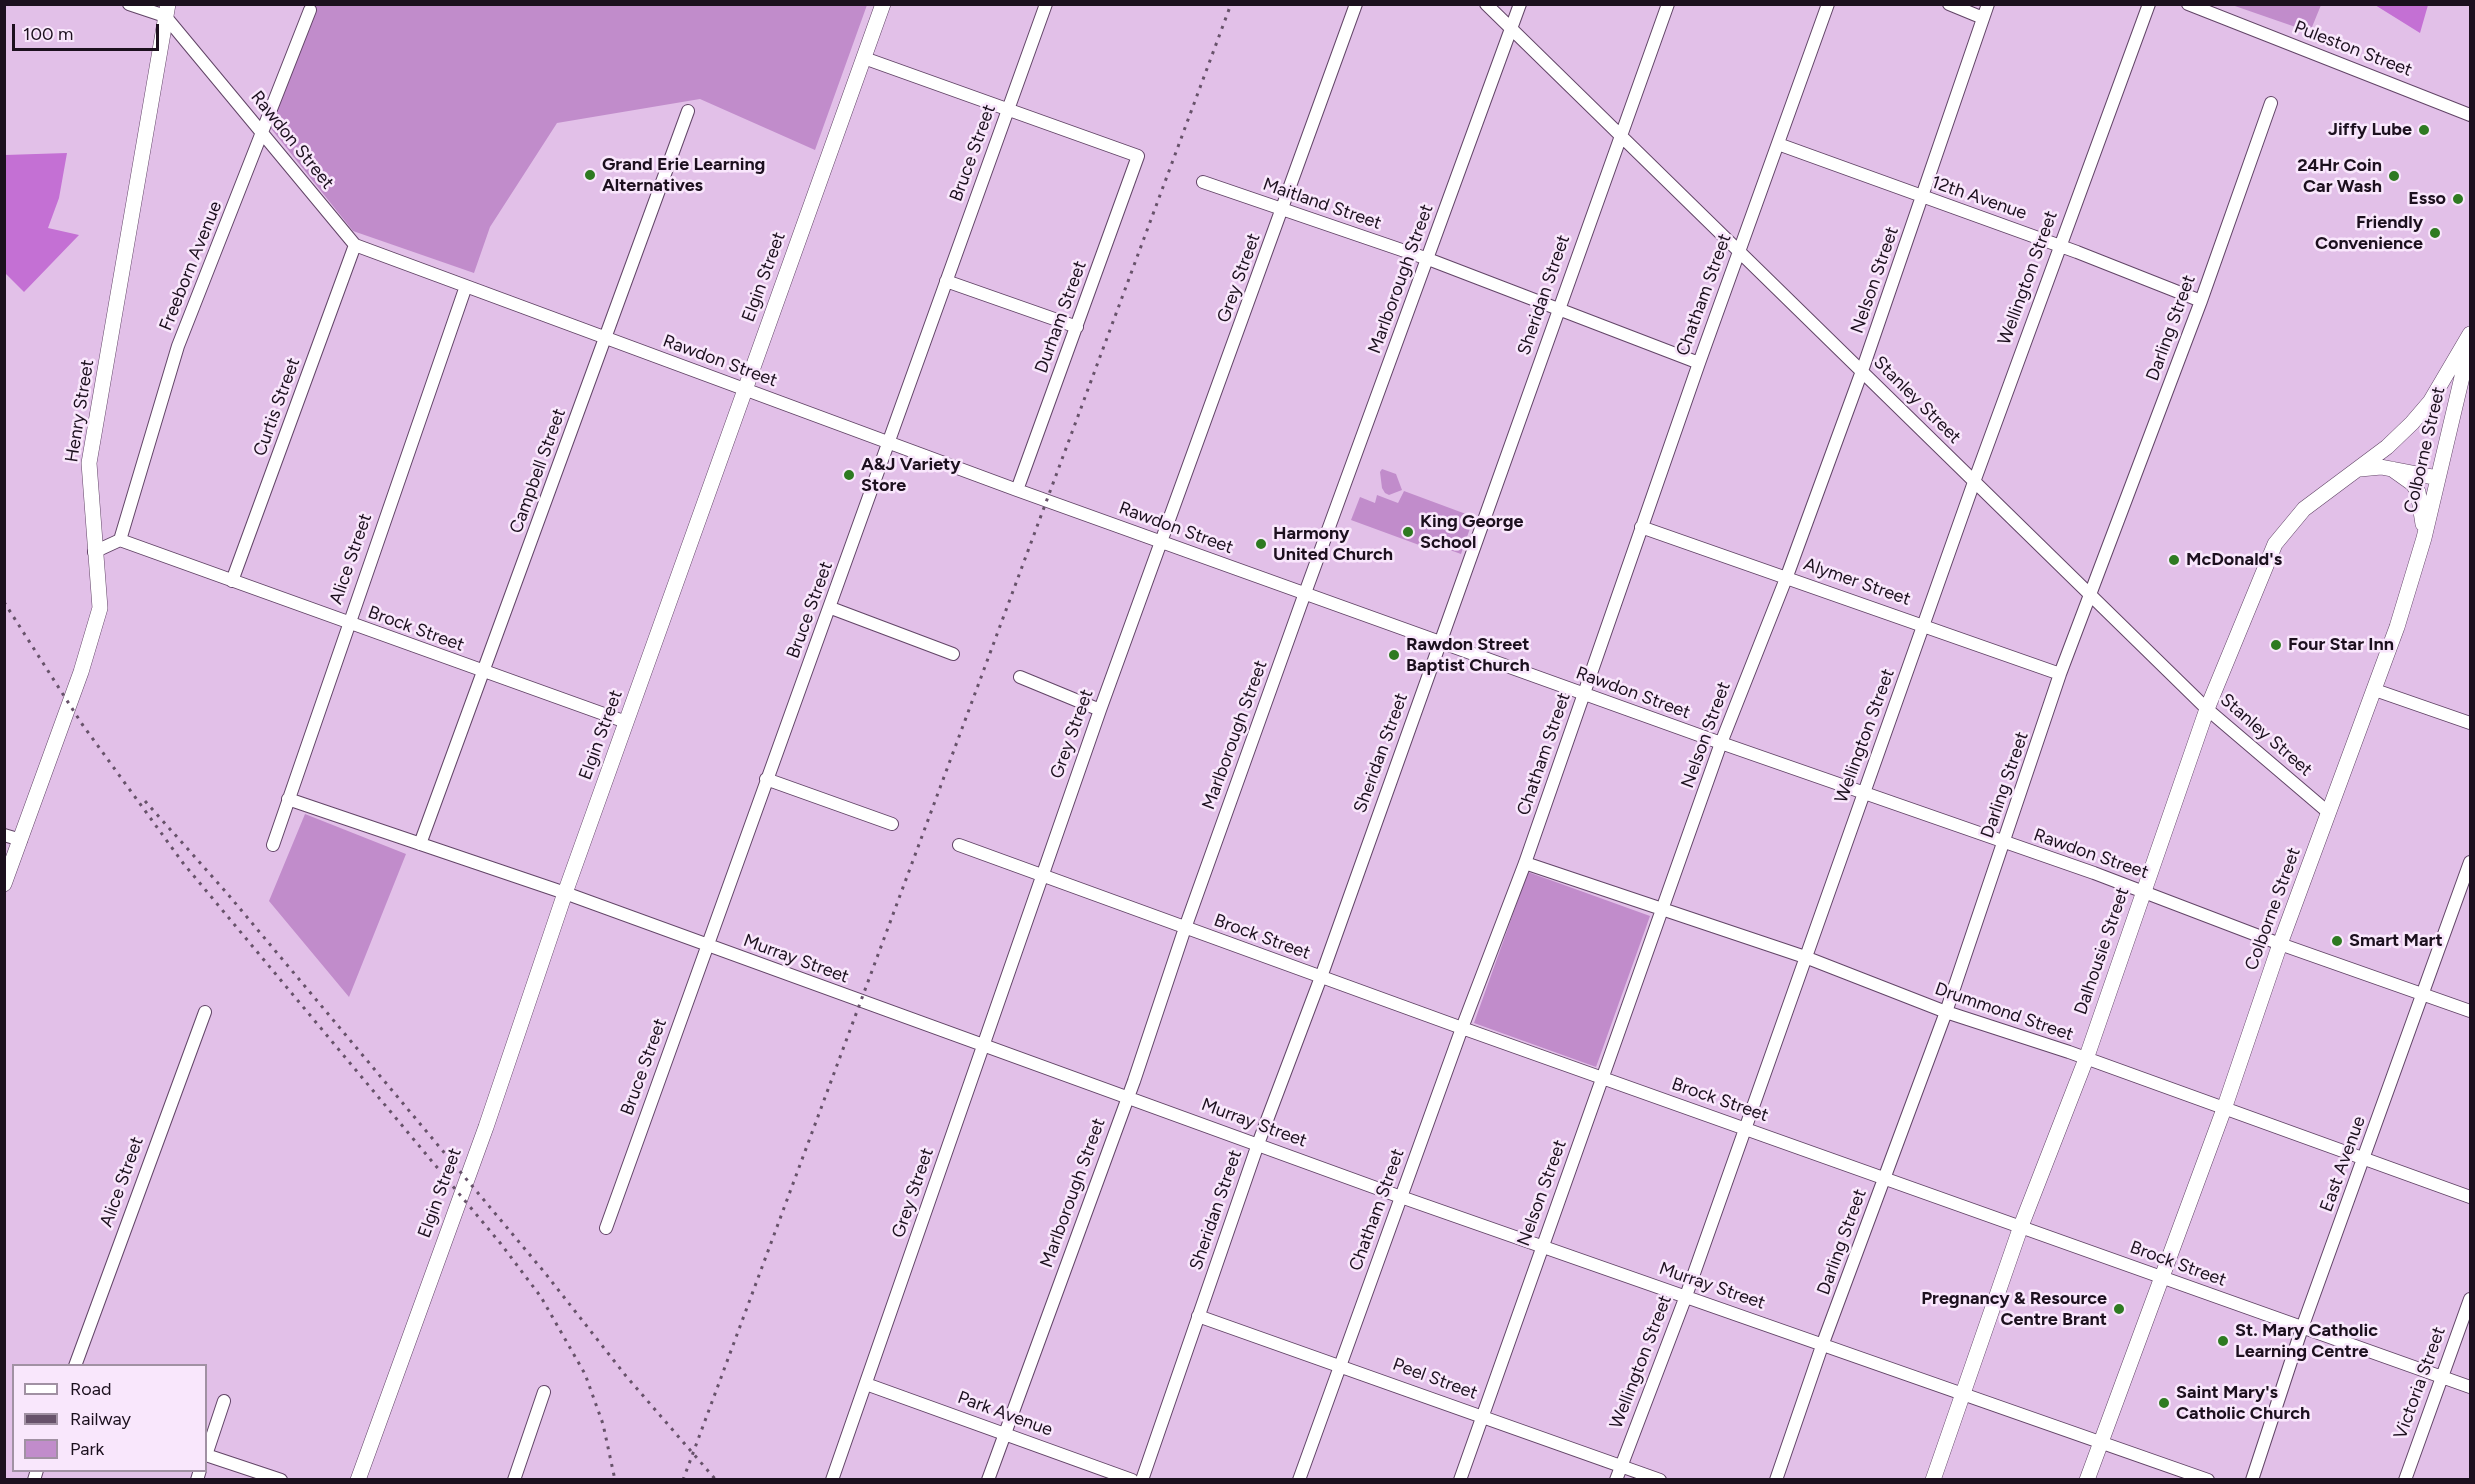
<!DOCTYPE html>
<style>
body{margin:0}
#map{position:relative;width:2475px;height:1484px;overflow:hidden;background:#e2c0e8;font-family:Figtree,sans-serif}
canvas{display:block}
.frame{position:absolute;inset:0;border:6px solid #1c101e;pointer-events:none}
.legend{position:absolute;left:12px;top:1364px;width:195px;height:108px;box-sizing:border-box;background:#f9e7fc;border:2px solid #a191a3;margin:0;padding:8px 10px;list-style:none;font-size:18px;color:#1c101e}
.legend li{display:flex;align-items:center;gap:12px;height:30px}
.legend b{width:30px;border:2px solid #a191a3}
.scale{position:absolute;left:12px;top:24px;width:147px;height:27px;box-sizing:border-box;border:3px solid #1c101e;border-top:0;padding-left:8px;font-size:18px;line-height:21px;white-space:nowrap;color:#1c101e;-webkit-text-stroke:4px #f9e7fc;paint-order:stroke}
</style>
<div id="map">
<canvas width="2475" height="1484"></canvas>
<div class="frame"></div>
<ul class="legend">
<li><b style="height:8px;background:#fff"></b>Road</li>
<li><b style="height:8px;background:#67526a"></b>Railway</li>
<li><b style="height:16px;background:#c18ccb"></b>Park</li>
</ul>
<div class="scale">100 m</div>
</div>
<script>
const ctx = document.querySelector('canvas').getContext('2d');
ctx.lineJoin = 'round';
function paint(path, color) {
  ctx.fillStyle = color;
  ctx.fill(path, 'evenodd');
}
function toPath(rows) {
  const path = new Path2D();
  for (const r of rows) {
    path.moveTo(r[0], r[1]);
    for (let i = 2; i < r.length; i += 2) path.lineTo(r[i], r[i + 1]);
  }
  return path;
}
function stroke(path, color, width, dash) {
  ctx.strokeStyle = color;
  ctx.lineWidth = width;
  ctx.lineCap = dash ? 'butt' : 'round';
  ctx.setLineDash(dash || []);
  ctx.stroke(path);
}
function drawText(font, color, halo, rows, align = 'center') {
  ctx.font = font + ' Figtree,sans-serif';
  ctx.lineWidth = 5;
  ctx.setLineDash([]);
  ctx.textBaseline = 'middle';
  ctx.strokeStyle = halo;
  ctx.fillStyle = color;
  for (const [text, x, y, turn = 0] of rows) {
    ctx.save();
    ctx.translate(x, y);
    ctx.rotate((+turn || 0) * Math.PI / 180);
    ctx.textAlign = isNaN(turn) ? turn : align;
    if (halo) ctx.strokeText(text, 0, 0);
    ctx.fillText(text, 0, 0);
    ctx.restore();
  }
}
paint(toPath([
 [315,5,867,5,815,150,700,99,557,123,490,227,474,273,353,231,269,126],
 [2232,5,2321,5,2310,32],
 [1382,469,1396,474,1402,490,1389,495,1385,493,1382,488,1380,472],
 [1404,491,1474,517,1461,554,1433,544,1430,549,1351,520,1360,497,1375,503,1377,495,1398,503],
 [305,814,406,854,349,997,269,901],
 [1528,872,1650,916,1596,1067,1474,1023]
]), '#c18ccb');
paint(toPath([
 [2375,5,2428,5,2420,33],
 [67,153,59,198,48,228,79,235,24,292,5,273,5,155]
]), '#c470d4');
const minor = toPath([
 [129,4,165,16,355,245,1017,490,1721,743,2094,873,2280,944,2470,1011],
 [1486,4,2207,709,2329,813],
 [1949,4,1983,18],
 [2188,4,2470,115],
 [864,58,1138,156,1017,490],
 [1778,144,2077,252,2201,301],
 [1203,182,1428,259,1699,363],
 [946,281,1077,327],
 [1641,527,2060,674],
 [120,540,178,346,310,10],
 [94,552,120,540,626,722],
 [232,581,355,245],
 [831,608,953,654],
 [1020,677,1100,710],
 [2375,690,2470,723],
 [766,779,892,824],
 [288,799,565,893,1401,1197,2208,1480],
 [4,835,21,840],
 [420,844,688,111],
 [273,845,466,286],
 [959,845,1462,1028,2470,1387],
 [1525,863,1805,957,1946,1012,2069,1052,2470,1197],
 [606,1228,1046,4],
 [1198,1316,1660,1480],
 [75,1366,205,1012],
 [866,1384,1132,1480],
 [206,1455,281,1480],
 [206,1455,224,1401],
 [34,1480,37,1470],
 [197,1480,200,1470],
 [514,1480,544,1392],
 [832,1480,1100,710,1356,4],
 [988,1480,1134,1081,1185,928,1301,604,1520,4],
 [1142,1480,1258,1144,1321,977,1668,4],
 [1299,1480,1462,1028,1525,863,1699,363,1828,4],
 [1460,1480,1721,743,1787,576,1862,371,1988,4],
 [1616,1480,1686,1296,1974,482,2149,4],
 [1776,1480,1823,1343,1946,1012,2060,674,2201,301,2271,103],
 [2252,1480,2302,1328,2470,862],
 [2405,1480,2470,1299]
]);
const major = toPath([
 [2360,469,2381,467,2438,478],
 [2392,469,2413,484,2418,492,2423,524],
 [4,884,81,672,100,608,89,463,168,4],
 [358,1480,486,1127,565,893,883,4],
 [1933,1480,2021,1226,2086,1059,2207,709,2275,544,2304,509,2387,447,2412,423,2430,402,2470,334],
 [2087,1480,2224,1109,2280,944,2397,627,2424,538,2470,343]
]);
stroke(minor, '#624567', 14);
stroke(major, '#624567', 16);
stroke(minor, '#fff', 12);
stroke(major, '#fff', 15);
stroke(toPath([
 [4,602,82,724,183,863,501,1244,541,1297,585,1374,603,1424,615,1480],
 [145,801,226,892,545,1273,626,1376,716,1480],
 [683,1480,1231,4]
]), '#67526a', 3, [3, 6]);
for (const [x, y, r, color] of [
 [2424,130,6,"#2e7a21"],
 [590,175,6,"#2e7a21"],
 [2394,176,6,"#2e7a21"],
 [2458,199,6,"#2e7a21"],
 [2435,233,6,"#2e7a21"],
 [849,475,6,"#2e7a21"],
 [1408,532,6,"#2e7a21"],
 [1261,544,6,"#2e7a21"],
 [2174,560,6,"#2e7a21"],
 [2276,645,6,"#2e7a21"],
 [1394,655,6,"#2e7a21"],
 [2337,941,6,"#2e7a21"],
 [2119,1309,6,"#2e7a21"],
 [2223,1341,6,"#2e7a21"],
 [2164,1403,6,"#2e7a21"]
]) {
  const dot = new Path2D();
  dot.arc(x, y, r, 0, 2 * Math.PI);
  ctx.fillStyle = color;
  ctx.fill(dot);
  stroke(dot, '#f9e7fc', 2);
}
drawText('18px', '#1c101e', '#f9e7fc', [
 ["Puleston Street",2353,49,21],
 ["Rawdon Street",292,140,51],
 ["Bruce Street",973,153,-70],
 ["12th Avenue",1979,198,19],
 ["Maitland Street",1322,204,19],
 ["Freeborn Avenue",191,266,-68],
 ["Elgin Street",764,277,-70],
 ["Grey Street",1239,278,-70],
 ["Wellington Street",2028,278,-70],
 ["Marlborough Street",1401,279,-70],
 ["Nelson Street",1875,280,-71],
 ["Sheridan Street",1544,295,-71],
 ["Chatham Street",1704,295,-70],
 ["Durham Street",1061,317,-70],
 ["Darling Street",2171,328,-70],
 ["Rawdon Street",720,361,20],
 ["Stanley Street",1917,400,45],
 ["Curtis Street",277,407,-70],
 ["Henry Street",80,411,-81],
 ["Colborne Street",2425,450,-77],
 ["Campbell Street",538,471,-70],
 ["Rawdon Street",1176,528,20],
 ["Alice Street",351,559,-71],
 ["Alymer Street",1857,582,19],
 ["Bruce Street",810,610,-70],
 ["Brock Street",416,629,20],
 ["Rawdon Street",1633,693,20],
 ["Grey Street",1072,734,-70],
 ["Elgin Street",601,735,-70],
 ["Marlborough Street",1235,735,-70],
 ["Nelson Street",1706,735,-70],
 ["Stanley Street",2266,735,41],
 ["Wellington Street",1865,736,-70],
 ["Sheridan Street",1381,753,-70],
 ["Chatham Street",1544,754,-71],
 ["Darling Street",2005,785,-71],
 ["Rawdon Street",2091,854,19],
 ["Colborne Street",2273,909,-70],
 ["Brock Street",1262,937,20],
 ["Dalhousie Street",2102,951,-71],
 ["Murray Street",796,959,20],
 ["Drummond Street",2004,1012,19],
 ["Bruce Street",644,1067,-70],
 ["Brock Street",1720,1100,19],
 ["Murray Street",1254,1123,20],
 ["East Avenue",2343,1164,-70],
 ["Alice Street",122,1182,-70],
 ["Elgin Street",440,1193,-70],
 ["Grey Street",913,1193,-71],
 ["Marlborough Street",1073,1193,-70],
 ["Nelson Street",1542,1193,-70],
 ["Sheridan Street",1216,1210,-71],
 ["Chatham Street",1377,1210,-70],
 ["Darling Street",1842,1242,-70],
 ["Brock Street",2178,1264,20],
 ["Murray Street",1712,1286,19],
 ["Wellington Street",1641,1362,-69],
 ["Peel Street",1435,1379,20],
 ["Victoria Street",2420,1383,-70],
 ["Park Avenue",1005,1414,20]
]);
drawText('bold 18px', '#1c101e', '#f9e7fc', [
 ["Jiffy Lube",2412,130,"right"],
 ["Grand Erie Learning",602,165],
 ["Alternatives",602,186],
 ["24Hr Coin",2382,166,"right"],
 ["Car Wash",2382,187,"right"],
 ["Esso",2446,199,"right"],
 ["Friendly",2423,223,"right"],
 ["Convenience",2423,244,"right"],
 ["A&J Variety",861,465],
 ["Store",861,486],
 ["King George",1420,522],
 ["School",1420,543],
 ["Harmony",1273,534],
 ["United Church",1273,555],
 ["McDonald's",2186,560],
 ["Rawdon Street",1406,645],
 ["Baptist Church",1406,666],
 ["Four Star Inn",2288,645],
 ["Smart Mart",2349,941],
 ["Pregnancy & Resource",2107,1299,"right"],
 ["Centre Brant",2107,1320,"right"],
 ["St. Mary Catholic",2235,1331],
 ["Learning Centre",2235,1352],
 ["Saint Mary's",2176,1393],
 ["Catholic Church",2176,1414]
], 'left');
</script>
